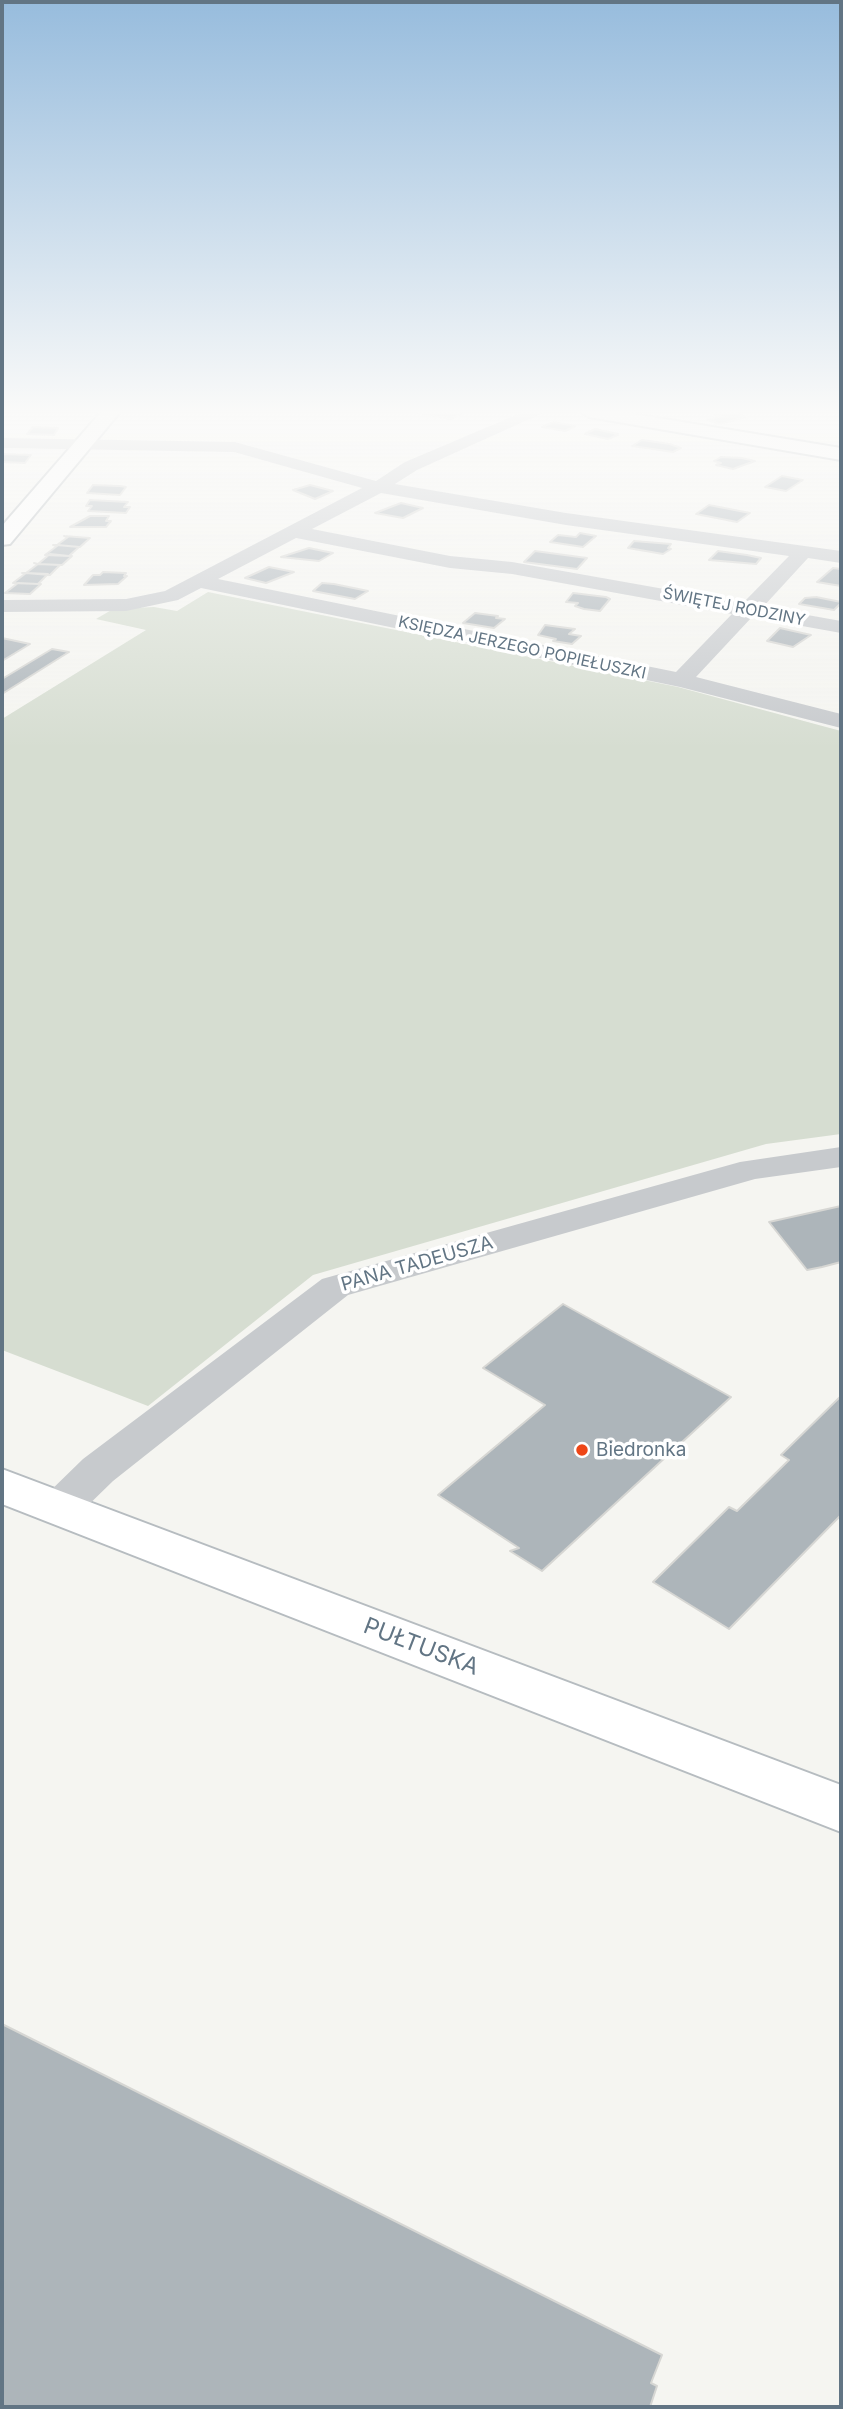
<!DOCTYPE html>
<meta charset="utf-8">
<style>
body{margin:0}
#map{position:relative;width:843px;height:2409px;overflow:hidden;background:#f5f5f1;font-family:Inter,sans-serif}
canvas{display:block}
.frame{position:absolute;inset:0;border:4px solid #627584;pointer-events:none}
</style>
<div id="map">
<canvas width="843" height="2409"></canvas>
<div class="frame"></div>
</div>
<script>
const ctx = document.querySelector('canvas').getContext('2d');
ctx.lineJoin = 'round';
function paint(path, color) {
  ctx.fillStyle = color;
  ctx.fill(path, 'evenodd');
}
function toPath(rows) {
  const path = new Path2D();
  for (const r of rows) {
    path.moveTo(r[0], r[1]);
    for (let i = 2; i < r.length; i += 2) path.lineTo(r[i], r[i + 1]);
  }
  return path;
}
function stroke(path, color, width, dash) {
  ctx.strokeStyle = color;
  ctx.lineWidth = width;
  ctx.lineCap = dash ? 'butt' : 'round';
  ctx.setLineDash(dash || []);
  ctx.stroke(path);
}
function drawText(font, color, halo, rows, align = 'center') {
  ctx.font = font + ' Inter,sans-serif';
  ctx.lineWidth = 7;
  ctx.setLineDash([]);
  ctx.textBaseline = 'middle';
  ctx.strokeStyle = halo;
  ctx.fillStyle = color;
  for (const [text, x, y, turn = 0] of rows) {
    ctx.save();
    ctx.translate(x, y);
    ctx.rotate((+turn || 0) * Math.PI / 180);
    ctx.textAlign = isNaN(turn) ? turn : align;
    if (halo) ctx.strokeText(text, 0, 0);
    ctx.fillText(text, 0, 0);
    ctx.restore();
  }
}
paint(toPath([
 [208,592,678,687,841,731,841,1134,766,1144,313,1275,148,1406,2,1350,2,719,146,630,96,619,113,609,154,607,177,611]
]), '#d6ddd1');
const building = toPath([
 [451,412,461,414,451,419,418,413,451,412],
 [733,412,746,417,720,424,708,420,721,416,711,413,733,412],
 [553,422,575,426,565,431,542,427,553,422],
 [33,427,58,428,54,435,27,434,33,427],
 [595,429,618,434,615,435,618,435,608,439,585,434,595,429],
 [642,440,670,444,681,448,673,452,632,446,642,440],
 [2,454,31,455,25,463,2,462,2,454],
 [721,457,742,458,755,461,733,469,716,465,721,463,714,461,721,457],
 [782,476,803,480,786,491,765,487,782,476],
 [93,485,120,486,126,487,120,495,87,493,93,485],
 [310,485,333,491,315,499,293,490,310,485],
 [90,500,128,502,124,507,130,507,126,513,88,511,92,506,86,506,90,500],
 [401,503,423,508,403,518,375,513,401,503],
 [709,505,750,513,737,522,696,514,709,505],
 [90,516,109,516,106,521,111,521,106,527,70,527,90,516],
 [580,533,596,536,583,547,550,542,558,535,576,537,580,533],
 [64,536,90,538,80,547,57,545,68,537,64,536],
 [634,541,671,544,668,548,671,549,663,554,628,548,634,541],
 [53,545,57,545,79,547,69,556,45,555,57,546,53,545],
 [309,548,333,553,319,561,281,557,309,548],
 [535,551,587,558,577,569,524,562,535,551],
 [718,551,747,555,761,558,756,564,709,560,718,551],
 [50,554,69,556,72,556,62,565,38,564,50,554],
 [34,563,38,564,60,565,50,575,26,573,38,564,34,563],
 [269,567,294,572,266,583,245,578,269,567],
 [833,568,841,569,841,586,817,582,833,568],
 [103,572,126,573,124,576,127,576,118,584,84,585,93,575,100,575,103,572],
 [22,573,27,573,48,574,38,584,13,583,26,573,22,573],
 [18,583,38,584,41,584,30,594,5,593,18,583],
 [322,583,334,584,368,591,355,599,313,591,322,583],
 [573,593,606,597,610,599,600,611,584,609,575,606,578,603,566,602,573,593],
 [816,597,841,602,841,603,834,610,799,604,805,598,816,597],
 [475,613,498,616,496,618,505,619,494,628,463,623,475,613],
 [545,625,575,629,569,634,581,636,572,644,553,641,556,639,538,635,545,625],
 [780,628,811,635,793,647,767,641,780,628],
 [2,638,30,644,2,661,2,638],
 [52,649,69,652,2,694,2,679,52,649],
 [841,1206,841,1262,822,1267,807,1270,769,1222,841,1206],
 [563,1304,731,1397,542,1571,510,1551,519,1548,438,1495,545,1405,483,1368,563,1304],
 [841,1396,841,1515,729,1629,653,1582,729,1507,737,1511,789,1460,781,1455,841,1396],
 [2,2024,662,2355,651,2383,657,2386,650,2407,2,2407,2,2024]
]);
paint(building, '#adb5ba');
stroke(building, '#d6d6d3', 2);
const secondary = toPath([
 [101,412,120,412,10,544,2,545,2,526,101,412],
 [580,412,621,412,841,448,841,460,589,417,580,412],
 [2,1469,841,1785,841,1832,2,1504,2,1469]
]);
stroke(secondary, '#b6bcc0', 4);
paint(toPath([
 [523,412,545,412,417,470,395,484,566,513,841,551,841,563,808,558,763,607,841,621,841,633,752,617,696,677,841,714,841,728,680,687,201,588,178,600,126,611,2,612,2,600,126,599,165,591,362,488,234,452,2,448,2,438,235,442,376,481,405,462,523,412],
 [381,493,566,525,789,556,743,603,512,562,450,556,312,529,381,493],
 [296,538,450,568,512,574,732,614,676,672,218,579,296,538],
 [841,1147,841,1167,755,1179,348,1295,113,1481,74,1519,59,1524,44,1519,38,1508,44,1497,83,1459,322,1279,740,1162,841,1147]
]), '#c7cacd');
paint(secondary, '#fff');
const sky = ctx.createLinearGradient(0, 0, 0, 749);
sky.addColorStop(0, '#97bcdd');
sky.addColorStop(0.55, '#fafaf9');
sky.addColorStop(1, '#fafaf900');
ctx.fillStyle = sky;
ctx.fillRect(0, 0, 843, 749);
for (const [x, y, r, color] of [
 [582,1450,7,"#ee4617"]
]) {
  const dot = new Path2D();
  dot.arc(x, y, r, 0, 2 * Math.PI);
  ctx.fillStyle = color;
  ctx.fill(dot);
  stroke(dot, '#fff', 2.5);
}
drawText('16px', '#627584', '#fff', [
 ["ŚWIĘTEJ RODZINY",734,607,11],
 ["KSIĘDZA JERZEGO POPIEŁUSZKI",522,648,12]
]);
drawText('19px', '#627584', '#fff', [
 ["PANA TADEUSZA",417,1264,-16]
]);
drawText('19px', '#627584', '#fff', [
 ["Biedronka",596,1450]
], 'left');
drawText('23px', '#627584', '#fff', [
 ["PUŁTUSKA",421,1647,21]
]);
</script>
